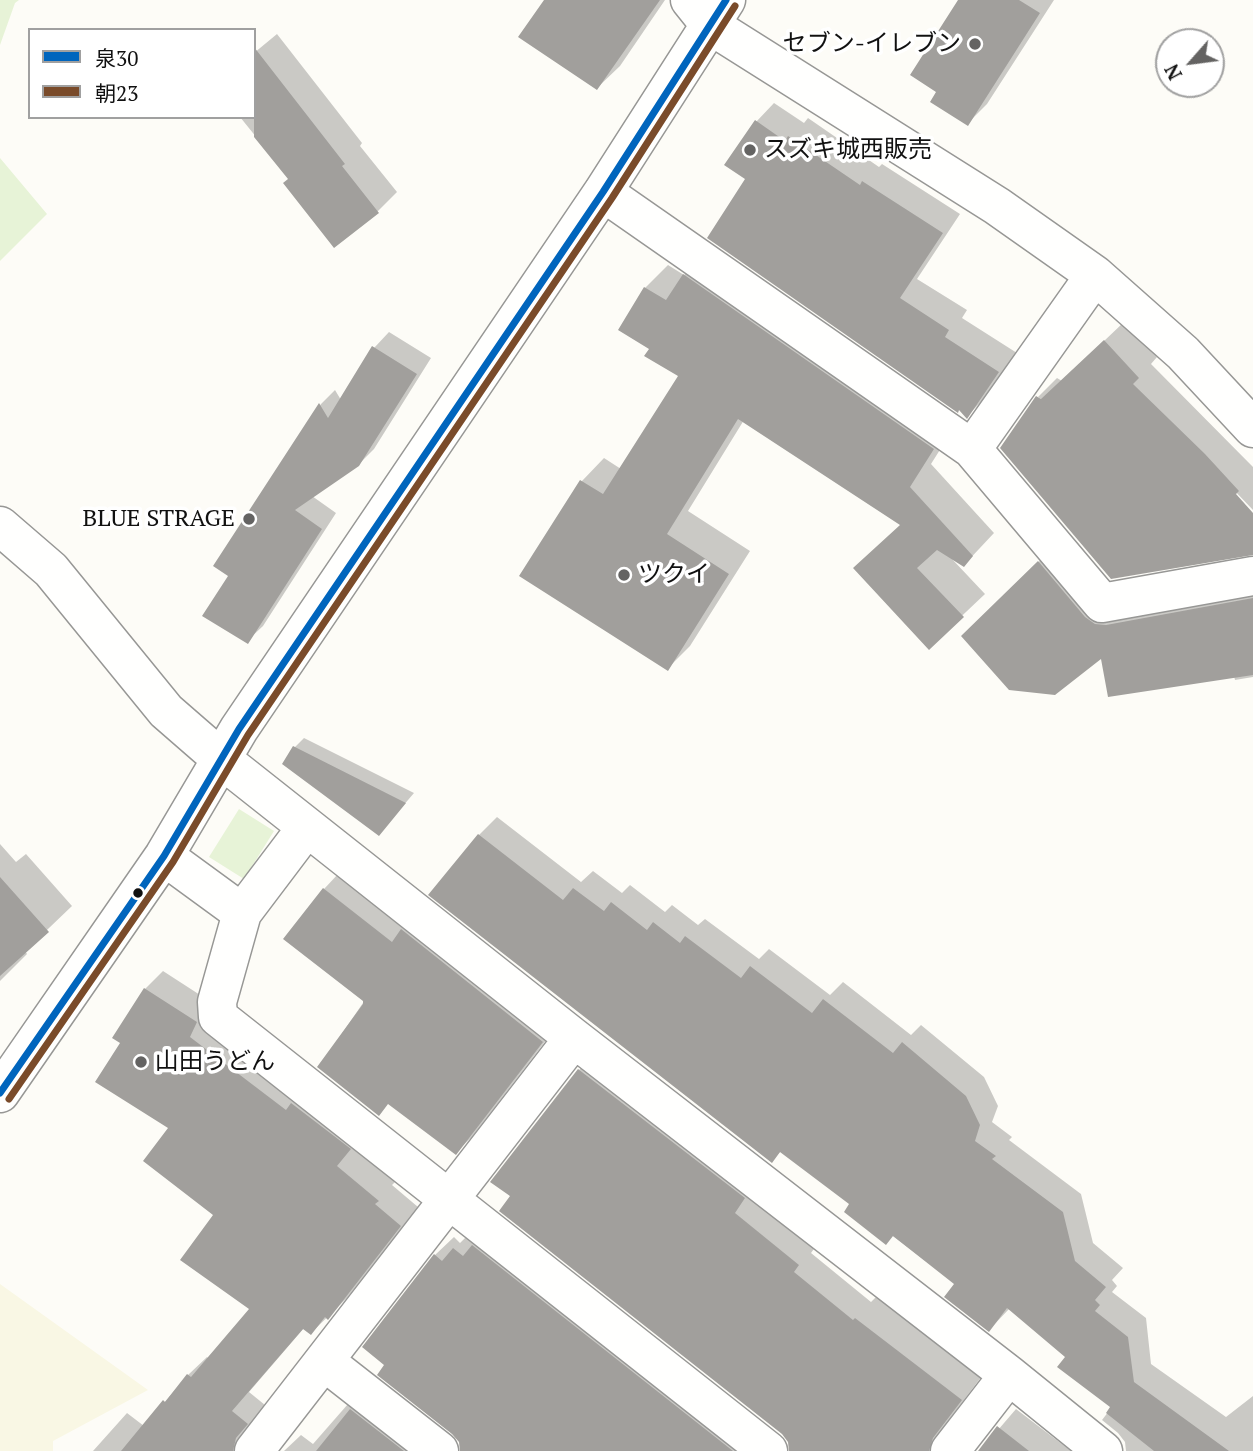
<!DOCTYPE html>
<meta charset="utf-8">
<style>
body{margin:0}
#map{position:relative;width:1253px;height:1451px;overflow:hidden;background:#fdfcf7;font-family:"PT Serif","Noto Sans JP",serif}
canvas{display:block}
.legend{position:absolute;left:28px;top:28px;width:228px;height:91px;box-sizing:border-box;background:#fff;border:2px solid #a0a0a0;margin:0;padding:9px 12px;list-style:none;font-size:21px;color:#111}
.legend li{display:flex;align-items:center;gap:14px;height:35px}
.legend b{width:35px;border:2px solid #a0a0a0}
.north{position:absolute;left:1155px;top:28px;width:70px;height:70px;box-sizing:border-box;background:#fff;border:2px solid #a0a0a0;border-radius:50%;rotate:242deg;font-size:19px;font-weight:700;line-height:28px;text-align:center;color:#111}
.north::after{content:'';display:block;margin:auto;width:24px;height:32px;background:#646362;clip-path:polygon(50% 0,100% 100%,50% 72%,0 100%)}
</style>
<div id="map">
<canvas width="1253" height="1451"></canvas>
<ul class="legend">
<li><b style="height:9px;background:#0065bd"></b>泉30</li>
<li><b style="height:9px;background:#7a4b2a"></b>朝23</li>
</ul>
<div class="north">N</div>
</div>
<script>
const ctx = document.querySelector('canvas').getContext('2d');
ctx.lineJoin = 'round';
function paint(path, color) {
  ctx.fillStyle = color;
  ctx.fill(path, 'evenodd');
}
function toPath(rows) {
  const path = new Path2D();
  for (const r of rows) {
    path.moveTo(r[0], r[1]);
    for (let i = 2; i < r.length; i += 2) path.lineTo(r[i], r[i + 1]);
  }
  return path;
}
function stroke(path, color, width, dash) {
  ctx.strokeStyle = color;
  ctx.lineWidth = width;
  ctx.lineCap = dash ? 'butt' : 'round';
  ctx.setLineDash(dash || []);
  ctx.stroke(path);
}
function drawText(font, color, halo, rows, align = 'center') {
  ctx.font = font + ' "PT Serif","Noto Sans JP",serif';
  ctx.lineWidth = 7;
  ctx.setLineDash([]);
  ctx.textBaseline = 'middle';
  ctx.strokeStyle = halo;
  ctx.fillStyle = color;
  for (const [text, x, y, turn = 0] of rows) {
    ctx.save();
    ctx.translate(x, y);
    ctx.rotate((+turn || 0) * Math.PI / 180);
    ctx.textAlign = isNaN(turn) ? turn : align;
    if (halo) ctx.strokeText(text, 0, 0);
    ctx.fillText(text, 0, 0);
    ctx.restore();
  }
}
paint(toPath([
 [0,1284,148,1390,53,1441,53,1451,0,1451]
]), '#f9f7e4');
paint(toPath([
 [0,0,19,0,15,3,0,45],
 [0,158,47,214,0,261],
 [239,809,274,831,244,879,209,857]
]), '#e7f3d7');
paint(toPath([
 [546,0,665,0,620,66,597,88],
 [960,0,1054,0,987,104,968,123,939,91],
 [277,34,362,143,360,146,397,192,378,211,335,245,290,179,240,117,254,117,254,53],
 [774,103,804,123,808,118,879,167,882,164,960,214,917,279,967,310,962,318,1017,353,985,398,967,416,748,179,756,122],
 [707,253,955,426,931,464,994,533,964,565,952,559,985,594,929,647,902,524,744,420,688,511,750,551,690,646,668,668,522,576,582,481,604,458,621,469,680,376,651,348,620,329,645,288,668,265,684,275],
 [1124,322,1157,357,1151,364,1253,467,1253,510,1231,487,1228,489,1253,515,1253,553,1038,397,1057,378,1062,381],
 [389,332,431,358,374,449,358,465,312,496,336,513,263,626,247,641,230,576,216,566,321,404,335,390,341,400,374,348],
 [1057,544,1104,599,1253,588,1253,677,1235,680,1234,676,963,636],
 [304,738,414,793,379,834,294,748],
 [497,817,581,882,593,871,622,893,630,885,665,912,672,905,698,925,705,919,759,959,769,949,830,995,843,982,911,1035,921,1025,984,1077,998,1106,992,1122,1012,1137,1009,1140,1081,1194,1093,1243,1123,1268,1112,1280,1117,1286,1112,1292,1146,1318,1151,1364,1226,1417,1253,1396,1253,1451,1126,1451,1125,1442,1118,1433,1102,1420,1112,1407,1067,1356,1010,1308,989,1330,956,1284,781,1151,771,1161,431,895,479,835],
 [0,844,16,862,26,854,72,906,25,951,27,954,0,981],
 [339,873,557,1026,471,1138,455,1153,389,1103,319,1067,365,1000,324,889],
 [163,971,214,1004,354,1147,395,1182,392,1185,418,1207,346,1299,311,1333,304,1328,249,1392,265,1405,250,1428,260,1451,93,1451,127,1413,144,1426,188,1375,207,1357,209,1359,252,1309,215,1214,171,1128,122,1042,145,989],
 [597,1052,816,1246,811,1253,871,1302,882,1291,985,1372,951,1417,946,1428,956,1451,791,1451,790,1442,783,1433,493,1181,579,1070],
 [472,1231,774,1451,462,1451,461,1442,387,1365,435,1255,454,1237,460,1243],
 [369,1392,445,1451,284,1451,301,1435,313,1444,348,1404,353,1408],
 [1016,1409,1071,1451,980,1451]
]), '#0003');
paint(toPath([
 [544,0,660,0,597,90,518,37],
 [958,0,1019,0,1040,13,968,126,930,102,936,92,910,75],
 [254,47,345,164,342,166,379,213,334,248,283,183,288,179,254,137],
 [755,120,785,141,788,136,860,185,862,181,943,233,900,298,949,330,945,337,999,372,967,419,959,410,958,413,707,238,745,179,724,165],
 [683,274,934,449,910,487,973,556,964,567,937,550,917,568,964,617,929,650,853,568,900,525,738,419,667,534,729,574,668,671,519,576,580,480,603,494,678,376,644,356,649,349,618,330,644,287,666,300],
 [1104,340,1139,378,1133,384,1205,454,1239,491,1236,494,1253,513,1253,555,1111,579,1000,448,1036,396,1041,399],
 [372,346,417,374,359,466,295,510,322,529,248,644,202,616,228,576,213,566,319,403,328,418],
 [1038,561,1085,617,1095,624,1106,625,1253,598,1253,675,1108,697,1101,659,1055,695,1009,690,961,636],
 [293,746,406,803,379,836,282,764],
 [478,834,563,900,573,888,604,911,611,902,647,930,653,922,680,943,685,936,741,978,750,966,812,1013,823,999,893,1053,902,1042,966,1096,980,1125,975,1141,996,1156,992,1159,1063,1212,1075,1261,1106,1287,1095,1300,1100,1305,1095,1311,1128,1337,1134,1382,1229,1451,1154,1451,1106,1413,1110,1407,1057,1367,1065,1357,1007,1308,989,1332,944,1297,954,1284,893,1236,886,1245,844,1212,849,1204,780,1152,772,1163,428,895],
 [0,877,49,932,0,976],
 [323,888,392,942,401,929,543,1042,456,1155,388,1104,379,1116,317,1067,363,1004,363,1001,283,939],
 [144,988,197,1022,190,1037,286,1110,291,1103,351,1149,337,1166,379,1201,375,1204,401,1226,328,1320,325,1317,311,1335,303,1329,232,1411,248,1424,236,1438,233,1451,121,1451,163,1400,165,1402,187,1374,191,1377,249,1309,180,1260,213,1215,143,1161,168,1128,95,1082,120,1043,112,1038],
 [578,1069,745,1198,735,1213,799,1265,794,1272,853,1320,855,1318,962,1400,933,1438,929,1451,789,1451,788,1442,782,1434,499,1211,510,1196,490,1182],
 [472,1245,733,1451,460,1451,459,1442,452,1434,377,1375,384,1365,362,1347,434,1254,442,1261,453,1248,463,1256],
 [350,1409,404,1451,316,1451],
 [997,1426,1029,1451,978,1451]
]), '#a19f9c');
const minor = toPath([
 [690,0,710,25,997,206,1095,275,1183,353,1253,428],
 [603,192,972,449],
 [1095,275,972,449,1102,603,1253,576],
 [0,526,51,570,166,711,220,758,574,1038,1009,1375,1103,1451],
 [164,856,242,913,217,1002,218,1017,768,1451],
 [242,913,307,827],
 [0,1093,164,856,239,729,603,192,726,0],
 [324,1361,439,1451],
 [254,1451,574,1038],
 [950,1451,1009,1375]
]);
stroke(minor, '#979795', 41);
stroke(minor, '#fffffe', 38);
stroke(toPath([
 [0,1093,164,856,239,729,603,192,726,0]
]), '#0065bd', 7);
stroke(toPath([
 [9,1099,173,862,248,735,612,198,735,6]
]), '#7a4b2a', 7);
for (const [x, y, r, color] of [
 [975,44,7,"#646362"],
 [750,150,7,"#646362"],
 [249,519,7,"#646362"],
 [624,575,7,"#646362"],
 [138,893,6,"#111"],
 [141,1062,7,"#646362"]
]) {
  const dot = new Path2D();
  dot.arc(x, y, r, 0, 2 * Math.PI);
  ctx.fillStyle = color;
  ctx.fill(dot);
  stroke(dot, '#fff', 2.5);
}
drawText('24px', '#111', '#fff', [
 ["セブン-イレブン",961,44,"right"],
 ["スズキ城西販売",764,150],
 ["BLUE STRAGE",235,519,"right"],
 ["ツクイ",638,575],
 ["山田うどん",155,1062]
], 'left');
</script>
